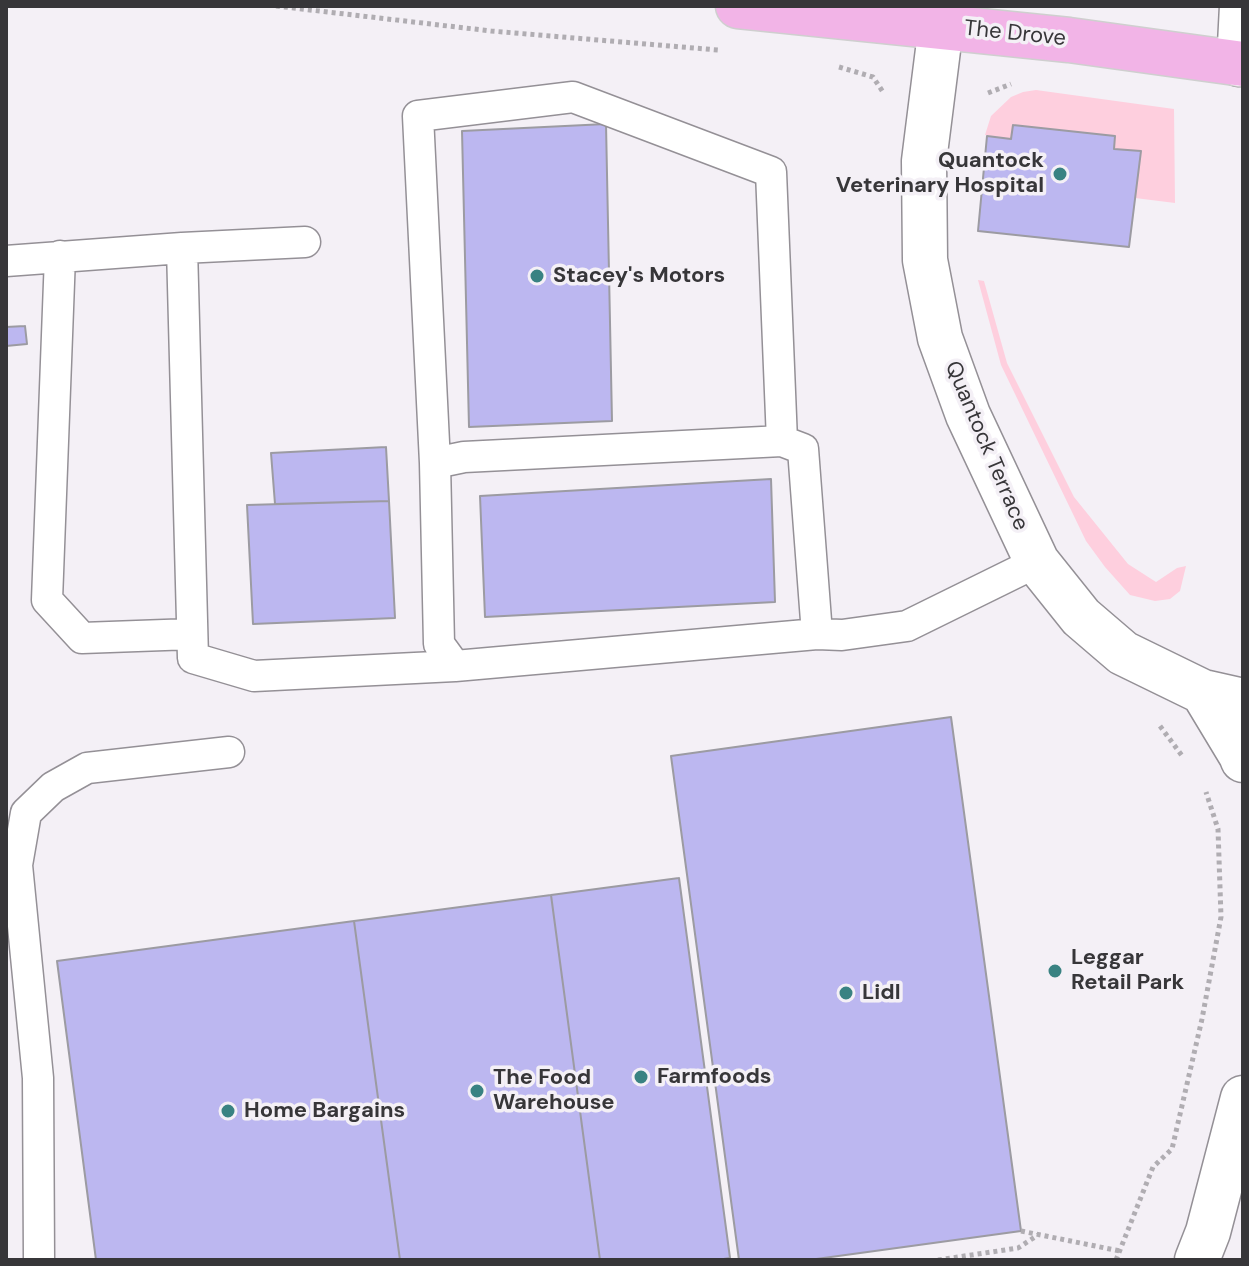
<!DOCTYPE html>
<style>
body{margin:0}
#map{position:relative;width:1249px;height:1266px;overflow:hidden;background:#f4f0f6;font-family:"DM Sans",sans-serif}
canvas{display:block}
.frame{position:absolute;inset:0;border:8px solid #373639;pointer-events:none}
</style>
<div id="map">
<canvas width="1249" height="1266"></canvas>
<div class="frame"></div>
</div>
<script>
const ctx = document.querySelector('canvas').getContext('2d');
ctx.lineJoin = 'round';
function paint(path, color) {
  ctx.fillStyle = color;
  ctx.fill(path, 'evenodd');
}
function toPath(rows) {
  const path = new Path2D();
  for (const r of rows) {
    path.moveTo(r[0], r[1]);
    for (let i = 2; i < r.length; i += 2) path.lineTo(r[i], r[i + 1]);
  }
  return path;
}
function stroke(path, color, width, dash) {
  ctx.strokeStyle = color;
  ctx.lineWidth = width;
  ctx.lineCap = dash ? 'butt' : 'round';
  ctx.setLineDash(dash || []);
  ctx.stroke(path);
}
function drawText(font, color, halo, rows, align = 'center') {
  ctx.font = font + ' "DM Sans",sans-serif';
  ctx.lineWidth = 7;
  ctx.setLineDash([]);
  ctx.textBaseline = 'middle';
  ctx.strokeStyle = halo;
  ctx.fillStyle = color;
  for (const [text, x, y, turn = 0] of rows) {
    ctx.save();
    ctx.translate(x, y);
    ctx.rotate((+turn || 0) * Math.PI / 180);
    ctx.textAlign = isNaN(turn) ? turn : align;
    if (halo) ctx.strokeText(text, 0, 0);
    ctx.fillText(text, 0, 0);
    ctx.restore();
  }
}
paint(toPath([
 [1036,90,1174,109,1175,203,1135,198,1114,149,1013,126,1011,139,985,135,991,116,1011,97,1023,92],
 [978,280,984,281,1007,363,1074,497,1128,564,1156,582,1177,568,1186,566,1180,591,1170,599,1155,601,1130,595,1105,567,1086,541,1001,365]
]), '#fecfde');
const building = toPath([
 [606,124,612,421,469,427,462,131,606,124],
 [1013,125,1115,136,1114,149,1141,151,1129,247,978,231,987,136,1011,139,1013,125],
 [25,326,27,344,6,346,6,327,25,326],
 [386,447,389,501,275,504,271,453,386,447],
 [771,479,775,602,485,617,480,496,771,479],
 [389,501,395,618,253,624,247,505,389,501],
 [951,717,1021,1231,809,1260,739,1260,671,756,951,717],
 [679,878,730,1258,717,1260,600,1260,551,895,679,878],
 [551,895,600,1260,400,1260,354,921,551,895],
 [354,921,400,1260,96,1260,57,961,354,921]
]);
paint(building, '#bcb7f0');
stroke(building, '#9c9ba2', 2);
const service = toPath([
 [305,242,182,248,193,658,254,676,455,666],
 [60,256,47,600,82,638,192,634],
 [6,261,182,248],
 [435,463,418,116,573,97,771,172,782,441],
 [817,634,803,449,782,441,464,457,435,463,439,644,455,666,817,634,842,635,907,626,1037,562],
 [39,1260,38,1078,17,865,26,813,53,787,87,768,229,752]
]);
const minor = toPath([
 [941,26,924,161,925,260,940,338,968,415,1037,562,1081,617,1123,653,1203,692,1243,701],
 [1239,64,1242,6],
 [1203,692,1241,755,1243,760],
 [1197,1260,1208,1232,1243,1098]
]);
const primary = toPath([
 [738,6,1069,40,1243,64]
]);
stroke(service, '#949096', 33);
stroke(minor, '#949096', 47);
stroke(primary, '#cfcfcf', 47);
stroke(toPath([
 [276,6,491,31,718,50],
 [839,67,873,77,883,92],
 [988,93,1011,84],
 [1160,726,1183,757],
 [1021,1231,1120,1251],
 [938,1260,1018,1248,1038,1235],
 [1116,1260,1153,1167,1172,1149,1202,1019,1221,917,1218,829,1206,792]
]), '#b0adb2', 5, [4, 4]);
stroke(service, '#fff', 30);
stroke(minor, '#fff', 44);
stroke(primary, '#f2b4e7', 44);
for (const [x, y, r, color] of [
 [1060,174,8,"#398282"],
 [537,276,8,"#398282"],
 [1055,971,8,"#398282"],
 [846,993,8,"#398282"],
 [641,1077,8,"#398282"],
 [477,1091,8,"#398282"],
 [228,1111,8,"#398282"]
]) {
  const dot = new Path2D();
  dot.arc(x, y, r, 0, 2 * Math.PI);
  ctx.fillStyle = color;
  ctx.fill(dot);
  stroke(dot, '#f4f0f6', 3);
}
drawText('22px', '#373639', '#f4f0f6', [
 ["The Drove",1015,34,6],
 ["Quantock Terrace",986,446,67]
]);
drawText('bold 22px', '#373639', '#f4f0f6', [
 ["Quantock",1044,161,"right"],
 ["Veterinary Hospital",1044,186,"right"],
 ["Stacey's Motors",553,276],
 ["Leggar",1071,958],
 ["Retail Park",1071,983],
 ["Lidl",862,993],
 ["Farmfoods",657,1077],
 ["The Food",493,1078],
 ["Warehouse",493,1103],
 ["Home Bargains",244,1111]
], 'left');
</script>
